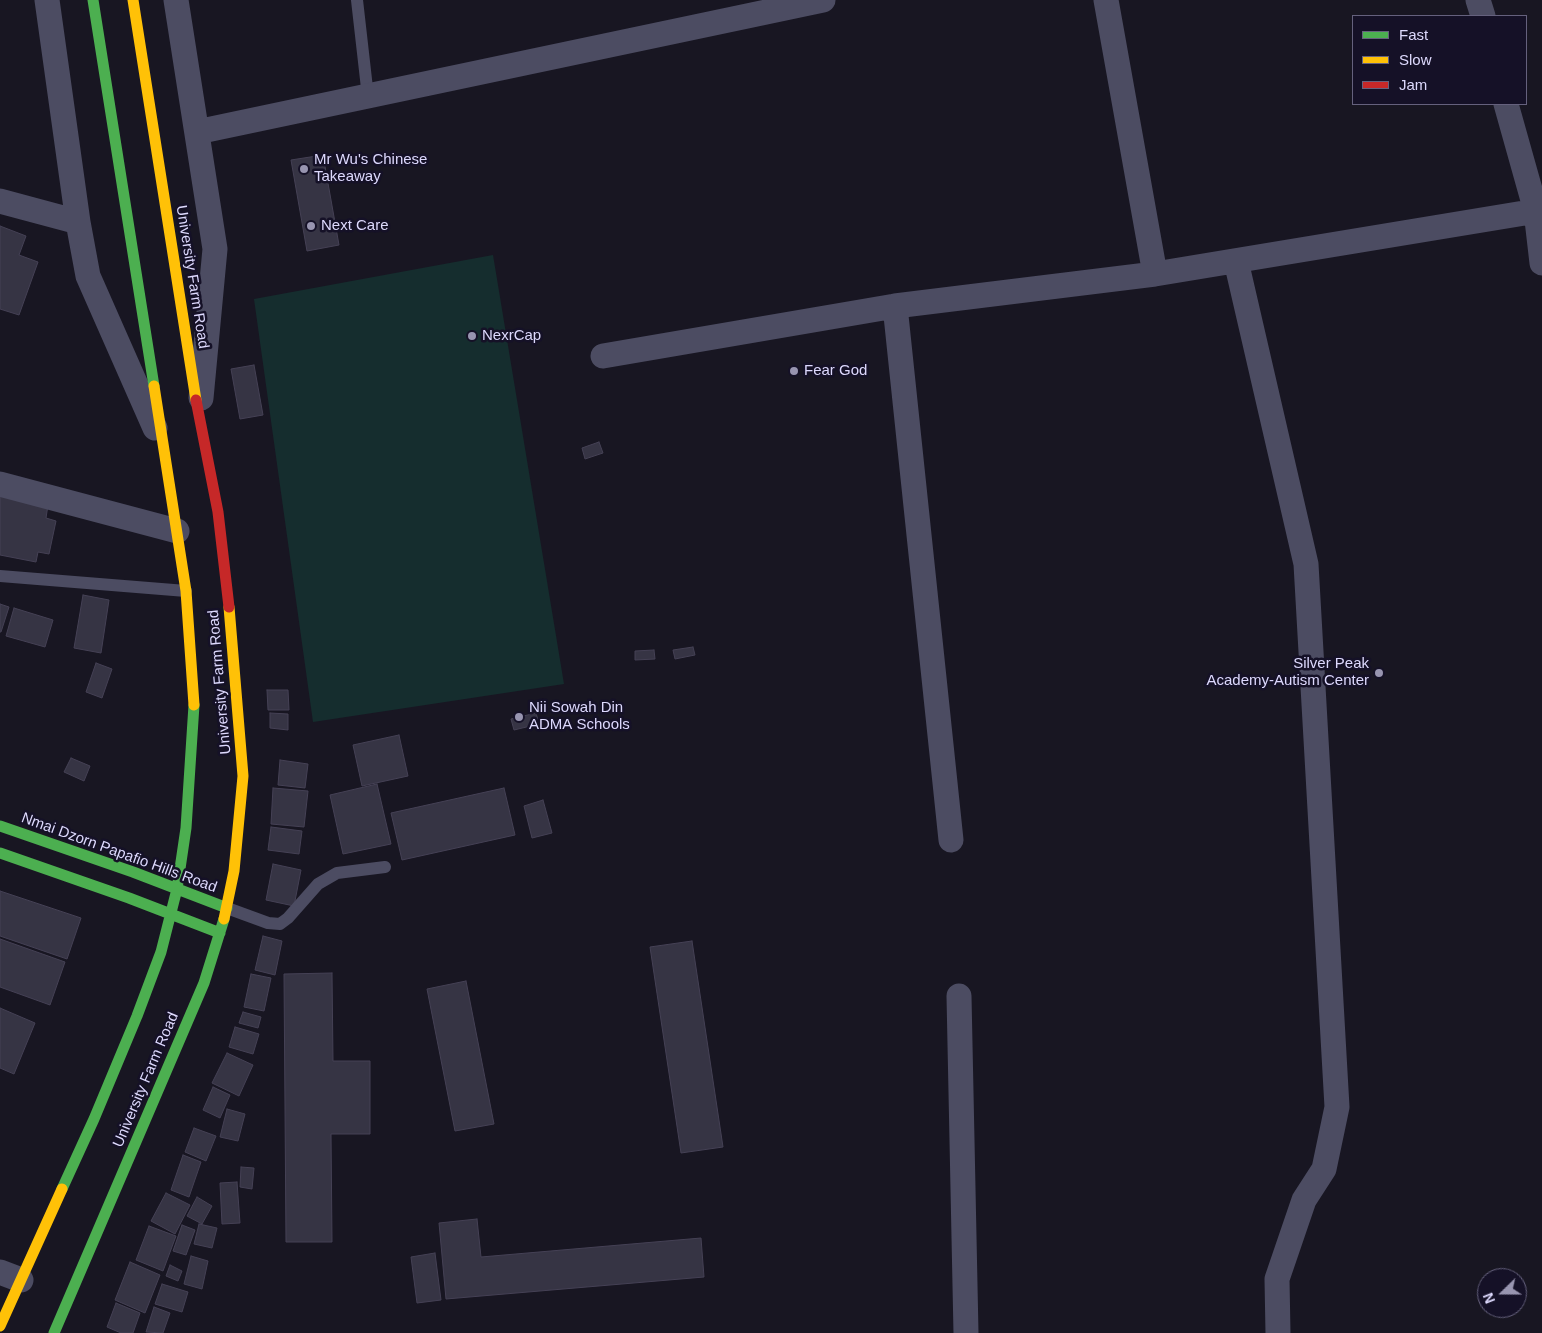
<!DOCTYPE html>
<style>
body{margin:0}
#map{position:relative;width:1542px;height:1333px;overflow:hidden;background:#181622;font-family:Helvetica,sans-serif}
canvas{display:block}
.legend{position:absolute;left:1352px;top:15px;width:175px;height:90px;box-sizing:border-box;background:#151127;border:1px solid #65617d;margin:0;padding:6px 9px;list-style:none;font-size:15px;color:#ddd9fd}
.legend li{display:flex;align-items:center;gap:10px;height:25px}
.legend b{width:25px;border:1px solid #65617d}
.north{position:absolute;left:1477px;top:1268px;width:50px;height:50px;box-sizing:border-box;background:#151127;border:1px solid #65617d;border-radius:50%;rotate:248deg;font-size:14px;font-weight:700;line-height:20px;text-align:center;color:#ddd9fd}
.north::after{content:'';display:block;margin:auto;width:18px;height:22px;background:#9895b0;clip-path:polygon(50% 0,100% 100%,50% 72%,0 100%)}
</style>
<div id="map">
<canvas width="1542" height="1333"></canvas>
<ul class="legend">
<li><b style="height:6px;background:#4caf50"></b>Fast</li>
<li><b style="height:6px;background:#ffc107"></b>Slow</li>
<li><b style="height:6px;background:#c62828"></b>Jam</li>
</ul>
<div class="north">N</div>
</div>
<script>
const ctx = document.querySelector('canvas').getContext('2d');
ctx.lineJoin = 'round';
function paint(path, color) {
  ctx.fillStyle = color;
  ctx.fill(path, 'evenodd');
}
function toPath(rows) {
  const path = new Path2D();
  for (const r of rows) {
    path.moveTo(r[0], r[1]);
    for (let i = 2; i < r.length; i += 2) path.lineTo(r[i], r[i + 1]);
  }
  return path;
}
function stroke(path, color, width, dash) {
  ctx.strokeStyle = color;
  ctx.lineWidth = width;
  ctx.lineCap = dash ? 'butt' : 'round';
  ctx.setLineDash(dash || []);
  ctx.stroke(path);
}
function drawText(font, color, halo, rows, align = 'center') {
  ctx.font = font + ' Helvetica,sans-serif';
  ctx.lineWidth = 5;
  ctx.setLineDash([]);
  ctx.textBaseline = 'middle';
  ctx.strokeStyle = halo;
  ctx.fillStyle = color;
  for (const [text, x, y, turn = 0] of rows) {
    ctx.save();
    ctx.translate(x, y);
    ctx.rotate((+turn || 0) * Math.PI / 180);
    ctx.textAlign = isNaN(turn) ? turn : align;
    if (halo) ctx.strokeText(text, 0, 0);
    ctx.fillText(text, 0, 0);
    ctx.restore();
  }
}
paint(toPath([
 [493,255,564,684,313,722,254,299]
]), '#152d2e');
const building = toPath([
 [323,155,339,245,307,251,291,160,323,155],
 [0,226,26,236,19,255,38,262,19,315,0,309,0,226],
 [254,365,263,415,240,419,231,369,254,365],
 [599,442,603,453,585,459,582,448,599,442],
 [0,494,48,505,46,518,56,521,49,554,38,552,36,562,0,555,0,494],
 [83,595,109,600,101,653,74,648,83,595],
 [0,604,9,607,1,632,0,632,0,604],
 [14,608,53,620,45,647,6,636,14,608],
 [693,647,695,655,675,659,673,650,693,647],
 [654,650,655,659,635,660,635,651,654,650],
 [96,663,112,669,102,698,86,692,96,663],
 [267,690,288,690,289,710,268,710,267,690],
 [270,713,288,714,288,730,270,728,270,713],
 [536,713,539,724,514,730,511,719,536,713],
 [399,735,408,776,362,786,353,745,399,735],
 [71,758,90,766,84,781,64,772,71,758],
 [280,760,308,764,305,788,278,785,280,760],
 [377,784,391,844,343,854,330,795,377,784],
 [273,788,308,791,304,827,271,824,273,788],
 [504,788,515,835,402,860,391,813,504,788],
 [543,800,552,833,532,838,524,806,543,800],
 [271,827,302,831,299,854,268,850,271,827],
 [273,864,301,870,294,906,266,900,273,864],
 [0,891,81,918,67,959,0,936,0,891],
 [263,936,282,941,275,975,255,970,263,936],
 [0,939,65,962,50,1005,0,987,0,939],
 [692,941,723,1147,681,1153,650,947,692,941],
 [332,973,333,1061,370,1061,370,1134,331,1134,332,1242,286,1242,284,974,332,973],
 [251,974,271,978,264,1011,244,1007,251,974],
 [466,981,494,1124,455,1131,427,989,466,981],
 [0,1008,35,1023,14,1074,0,1068,0,1008],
 [243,1012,261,1017,258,1028,239,1023,243,1012],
 [235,1027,259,1034,253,1054,229,1047,235,1027],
 [227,1053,253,1065,239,1096,212,1083,227,1053],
 [213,1087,230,1095,220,1118,203,1110,213,1087],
 [227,1109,245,1114,238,1141,220,1137,227,1109],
 [194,1128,216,1136,206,1161,185,1152,194,1128],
 [183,1155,201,1162,189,1197,171,1190,183,1155],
 [241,1167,254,1168,252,1189,240,1187,241,1167],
 [237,1182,240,1223,222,1224,220,1183,237,1182],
 [166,1193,190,1205,175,1234,151,1221,166,1193],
 [197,1197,212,1206,202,1224,187,1216,197,1197],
 [477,1219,481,1257,701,1238,704,1277,446,1299,439,1223,477,1219],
 [199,1224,217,1228,212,1248,194,1244,199,1224],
 [182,1225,195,1230,186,1255,173,1251,182,1225],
 [149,1226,176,1236,163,1271,136,1260,149,1226],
 [435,1253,441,1300,417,1303,411,1257,435,1253],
 [191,1256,208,1261,202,1289,184,1284,191,1256],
 [130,1262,160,1275,145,1313,115,1300,130,1262],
 [170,1265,182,1271,178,1281,166,1276,170,1265],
 [162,1284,188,1292,182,1312,155,1304,162,1284],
 [116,1303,140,1313,133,1333,121,1333,107,1327,116,1303],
 [154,1307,170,1313,163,1333,146,1332,154,1307]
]);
paint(building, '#363444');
stroke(building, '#454155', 1);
stroke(toPath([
 [357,0,368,97],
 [0,576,186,591],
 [227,908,268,923,280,924,288,918,318,884,337,873,385,867]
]), '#4c4c62', 12);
stroke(toPath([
 [47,0,78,222,88,276,155,428],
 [176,0,215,249,201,398],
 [1106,0,1155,274],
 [1478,0,1483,16],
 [1506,104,1536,211,1542,263],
 [197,132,823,0],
 [0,201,78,222],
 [1236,261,1306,564,1337,1107,1324,1169,1304,1200,1277,1279,1278,1333],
 [895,306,951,840],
 [603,356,895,306,1155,274,1542,210],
 [0,484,177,531],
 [959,996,966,1333],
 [0,1272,21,1280]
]), '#4c4c62', 25);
stroke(toPath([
 [93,0,154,386],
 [0,826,133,872,227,908],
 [0,853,129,898,220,933],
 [62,1189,94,1119,137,1016,161,952,177,889,186,828,194,705],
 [54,1333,204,983,224,919]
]), '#4caf50', 11);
stroke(toPath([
 [133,0,196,400],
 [154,386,186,591,194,705],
 [224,919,234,871,243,776,229,607],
 [0,1326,62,1189]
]), '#ffc107', 11);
stroke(toPath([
 [196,400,218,512,229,607]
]), '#c62828', 11);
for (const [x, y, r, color] of [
 [304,169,5,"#9895b0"],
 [311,226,5,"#9895b0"],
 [472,336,5,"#9895b0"],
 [794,371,5,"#9895b0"],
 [1379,673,5,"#9895b0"],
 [519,717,5,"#9895b0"]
]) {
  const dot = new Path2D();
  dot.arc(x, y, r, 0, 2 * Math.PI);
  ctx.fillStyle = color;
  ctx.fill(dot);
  stroke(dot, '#151127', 2);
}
drawText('15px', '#ddd9fd', '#151127', [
 ["Mr Wu's Chinese",314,160],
 ["Takeaway",314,177],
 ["Next Care",321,226],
 ["NexrCap",482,336],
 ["Fear God",804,371],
 ["Silver Peak",1369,664,"right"],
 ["Academy-Autism Center",1369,681,"right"],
 ["Nii Sowah Din",529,708],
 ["ADMA Schools",529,725]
], 'left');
drawText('15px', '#ddd9fd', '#151127', [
 ["University Farm Road",192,277,81],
 ["University Farm Road",220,682,-95],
 ["Nmai Dzorn Papafio Hills Road",119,853,20],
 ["University Farm Road",146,1080,-67]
]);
</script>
